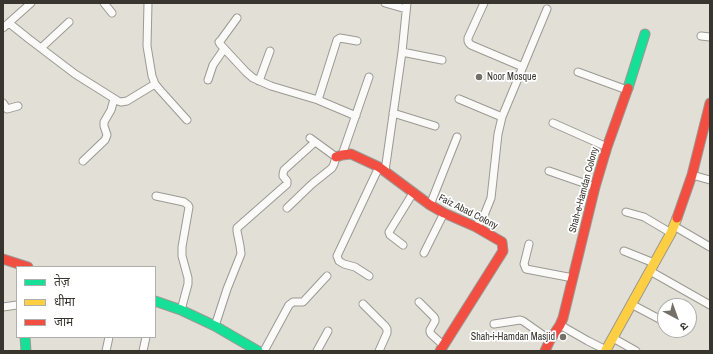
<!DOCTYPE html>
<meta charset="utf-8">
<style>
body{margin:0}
#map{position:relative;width:713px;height:354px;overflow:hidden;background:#e2dfd6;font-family:"Archivo Narrow","Noto Sans Devanagari",sans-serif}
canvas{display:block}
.frame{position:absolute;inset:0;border:4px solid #38352e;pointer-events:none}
.legend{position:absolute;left:16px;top:266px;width:140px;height:72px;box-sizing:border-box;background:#fff;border:1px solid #afaeab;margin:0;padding:5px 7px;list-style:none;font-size:12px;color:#38352e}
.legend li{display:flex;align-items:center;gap:8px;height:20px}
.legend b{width:20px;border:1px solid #afaeab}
.north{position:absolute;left:657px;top:298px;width:40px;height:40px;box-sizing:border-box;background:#fff;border:1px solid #afaeab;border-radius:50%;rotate:139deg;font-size:11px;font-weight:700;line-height:16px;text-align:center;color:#38352e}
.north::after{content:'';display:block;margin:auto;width:14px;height:18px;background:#747069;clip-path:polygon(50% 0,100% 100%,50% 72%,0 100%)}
</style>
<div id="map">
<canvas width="713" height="354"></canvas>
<div class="frame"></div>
<ul class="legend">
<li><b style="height:5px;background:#16e098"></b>तेज़</li>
<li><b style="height:5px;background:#ffcf43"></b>धीमा</li>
<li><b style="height:5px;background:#f24e42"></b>जाम</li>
</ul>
<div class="north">उ</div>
</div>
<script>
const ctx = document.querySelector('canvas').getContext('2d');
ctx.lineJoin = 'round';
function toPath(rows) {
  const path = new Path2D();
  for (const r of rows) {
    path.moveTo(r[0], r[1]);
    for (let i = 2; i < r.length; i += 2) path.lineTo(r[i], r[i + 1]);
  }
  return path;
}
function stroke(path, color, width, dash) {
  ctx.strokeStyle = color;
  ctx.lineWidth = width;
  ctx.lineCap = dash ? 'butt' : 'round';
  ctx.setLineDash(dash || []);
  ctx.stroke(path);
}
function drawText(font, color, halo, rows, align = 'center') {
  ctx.font = font + ' "Archivo Narrow",sans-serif';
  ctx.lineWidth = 3.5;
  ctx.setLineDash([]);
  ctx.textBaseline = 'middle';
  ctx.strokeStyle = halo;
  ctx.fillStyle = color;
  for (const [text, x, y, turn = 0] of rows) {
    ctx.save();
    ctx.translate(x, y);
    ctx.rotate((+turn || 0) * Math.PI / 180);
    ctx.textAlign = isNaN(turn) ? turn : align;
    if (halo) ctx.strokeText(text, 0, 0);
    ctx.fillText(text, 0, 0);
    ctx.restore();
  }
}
const street = toPath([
 [104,3,112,13],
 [148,3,147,46,152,76,155,84,160,90,187,120],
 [385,3,406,9],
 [484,3,468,38,468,41,469,43,471,45,523,67],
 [237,18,221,40,219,42,220,44,246,72,253,78,271,86,318,100,356,116],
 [9,23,29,39,75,74,118,101,121,102,127,101,155,84],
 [3,28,31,3],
 [701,36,710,37],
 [41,48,69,22],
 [402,52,442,60],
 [578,72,627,90],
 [208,80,213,65,224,49],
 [259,81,270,51],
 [459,99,502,117],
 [318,100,337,40,340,38,357,41],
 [3,103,7,109,18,106],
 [393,113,435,126],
 [553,123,607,147],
 [342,155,369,77],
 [83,161,105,140,107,135,104,126,104,122,111,110,114,99],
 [385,171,402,52,407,3],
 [549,171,595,187],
 [692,175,710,180],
 [156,196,184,202,188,205,189,207,182,247,182,256,188,278,188,284,181,310],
 [430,205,457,137],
 [287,208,312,184,332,168,334,164,336,157,310,138],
 [626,212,644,217,671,233],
 [674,226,710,247],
 [476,227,485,213,491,198,498,134,502,117,547,9],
 [529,244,524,264,526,269,573,278],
 [403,245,390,235,389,232,413,193],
 [624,251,654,263],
 [424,253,444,213],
 [650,271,710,305],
 [369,276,355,267,344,264,339,261,337,256,379,167],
 [419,302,434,317,435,319,435,321,430,330,430,332,431,334,443,345],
 [363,304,385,326,387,329,387,333,379,351],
 [631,304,665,322],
 [3,307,17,305],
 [494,324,520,320,523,321,550,340],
 [560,325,588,341,608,351],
 [215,326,227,289,241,254,240,246,237,231,237,228,287,184,287,181,283,176,283,174,284,170,315,142],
 [613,338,636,351],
 [106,351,109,337],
 [143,351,146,337],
 [264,351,289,305,293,302,303,302,327,276],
 [317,351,328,331]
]);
const fast = toPath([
 [628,88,645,34],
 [155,301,181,310,215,326,258,351],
 [25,337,26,351]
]);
const slow = toPath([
 [606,350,671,233,677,218]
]);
const jam = toPath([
 [336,157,342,155,351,154,379,167,430,205,444,213,476,227,502,242,503,251,440,351],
 [677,218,692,175,710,103],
 [3,259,28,267],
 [545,351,550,340,560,325,563,318,595,187,607,147,628,88]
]);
stroke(street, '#9b9992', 9);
stroke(fast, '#9b9992', 11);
stroke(slow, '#9b9992', 11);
stroke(jam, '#9b9992', 11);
stroke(street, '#fbfaf9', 7);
stroke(fast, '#16e098', 9);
stroke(slow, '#ffcf43', 9);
stroke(jam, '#f24e42', 9);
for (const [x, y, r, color] of [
 [479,77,4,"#747069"],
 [563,337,4,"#747069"]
]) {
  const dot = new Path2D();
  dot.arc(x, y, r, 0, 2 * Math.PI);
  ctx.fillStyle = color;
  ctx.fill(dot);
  stroke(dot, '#fff', 1.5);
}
drawText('10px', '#38352e', '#fff', [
 ["Noor Mosque",487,77],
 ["Shah-i-Hamdan Masjid",555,337,"right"]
], 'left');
drawText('10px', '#38352e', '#fff', [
 ["Shah-e-Hamdan Colony",584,190,-75],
 ["Faiz Abad Colony",468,212,27]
]);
</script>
